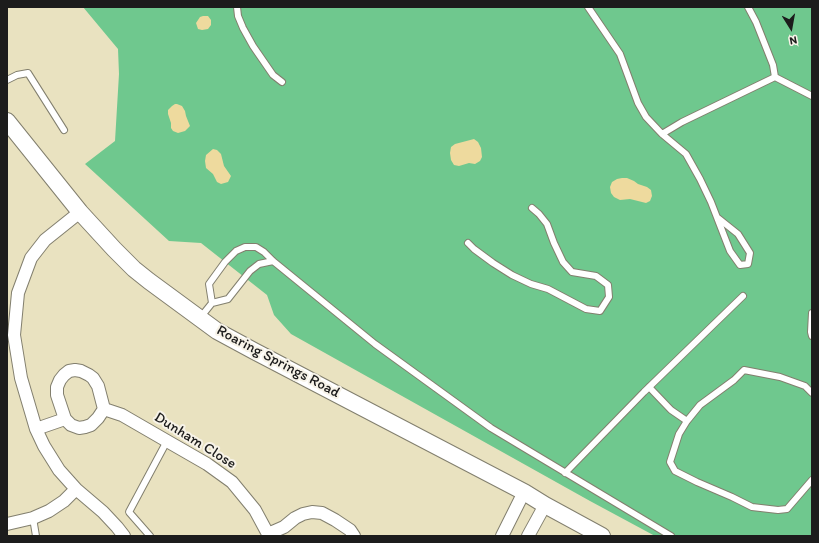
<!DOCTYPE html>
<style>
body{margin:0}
#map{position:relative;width:819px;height:543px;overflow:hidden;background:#e9e2c0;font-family:Itim,sans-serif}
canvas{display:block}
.frame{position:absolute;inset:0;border:8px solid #1c1c1c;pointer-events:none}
.north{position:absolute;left:771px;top:8px;width:40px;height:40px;-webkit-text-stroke:3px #f7f3e8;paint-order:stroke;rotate:169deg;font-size:11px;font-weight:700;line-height:16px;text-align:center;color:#1c1c1c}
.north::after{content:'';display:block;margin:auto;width:14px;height:18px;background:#1c1c1c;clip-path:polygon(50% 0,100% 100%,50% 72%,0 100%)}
</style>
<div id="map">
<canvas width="819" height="543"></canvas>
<div class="frame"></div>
<div class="north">N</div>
</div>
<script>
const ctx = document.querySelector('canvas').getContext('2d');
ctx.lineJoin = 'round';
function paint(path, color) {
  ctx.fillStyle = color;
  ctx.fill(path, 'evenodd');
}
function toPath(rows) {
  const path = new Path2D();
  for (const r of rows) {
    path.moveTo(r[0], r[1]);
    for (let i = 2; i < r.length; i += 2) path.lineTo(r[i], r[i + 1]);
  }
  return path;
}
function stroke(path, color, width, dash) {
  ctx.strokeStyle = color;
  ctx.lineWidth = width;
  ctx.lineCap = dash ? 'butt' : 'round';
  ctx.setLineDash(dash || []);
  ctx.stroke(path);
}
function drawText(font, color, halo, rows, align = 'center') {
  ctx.font = font + ' Itim,sans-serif';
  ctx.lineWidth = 4;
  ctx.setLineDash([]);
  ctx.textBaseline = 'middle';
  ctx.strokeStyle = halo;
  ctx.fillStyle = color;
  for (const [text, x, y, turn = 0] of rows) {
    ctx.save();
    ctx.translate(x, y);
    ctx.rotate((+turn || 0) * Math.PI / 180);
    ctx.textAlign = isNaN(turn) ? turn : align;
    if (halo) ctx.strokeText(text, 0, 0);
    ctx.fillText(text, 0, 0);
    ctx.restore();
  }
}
paint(toPath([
 [83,7,812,7,812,536,655,536,590,501,291,334,274,315,267,295,201,243,169,241,85,164,115,141,119,74,118,49]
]), '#6fc88e');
paint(toPath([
 [203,16,208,16,211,20,211,25,208,29,202,30,198,29,196,23,200,17],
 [175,104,177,104,182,106,185,111,186,116,190,126,185,131,178,133,173,131,171,128,171,123,168,114,168,110,172,106],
 [474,139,478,142,481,148,482,157,480,161,475,164,469,163,459,166,454,165,451,160,450,153,451,147,455,144],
 [213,149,217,150,221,154,224,166,231,176,228,182,221,184,217,182,213,174,206,168,205,161,206,155],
 [622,178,627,178,634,181,638,184,647,187,651,190,652,196,650,201,646,203,630,199,620,200,614,197,611,193,610,187,612,182,617,179]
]), '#eeda9e');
const service = toPath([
 [237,7,238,16,243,28,253,46,273,75,282,82],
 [588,7,620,54,638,103,646,117,662,134,686,154,700,179,711,202,730,251,740,265,748,264,750,253,738,234,718,218],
 [775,77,812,96],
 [7,80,17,75,28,73,64,130],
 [662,134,682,122,775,77,773,65,756,22,748,7],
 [468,243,474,249,493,263,512,275,531,284,548,289,586,309,600,311,609,297,608,285,596,276,572,272,563,262,554,243,547,224,539,214,532,208],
 [212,303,209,284,225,262,236,251,245,247,256,247,264,252,273,261,375,344,491,428,671,536],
 [812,313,811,332,812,336],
 [200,318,212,303,228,299,250,271,259,264,273,261],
 [649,387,671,410,687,421],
 [812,393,805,386,780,377,744,370,734,380,700,405,687,421,679,434,670,462,675,471,697,482,732,497,752,507,778,510,787,509,812,480],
 [565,473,644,392,743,296],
 [33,518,36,536],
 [150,536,129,512,167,441]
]);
const minor = toPath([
 [75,370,81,371,89,375,93,378,98,386,104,409,98,418,91,425,85,427,79,428,71,425,65,419,57,395,57,387,60,380,64,375,69,371,75,370],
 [104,409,122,415,167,441,207,464,232,482,255,510,269,536],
 [36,429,65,419],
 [76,489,103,512,117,527,124,536],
 [7,524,33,518,49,511,64,501,76,489,59,470,44,446,36,429,21,378,14,335,18,293,31,258,45,240,80,212],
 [268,534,284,527,295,518,303,514,312,512,322,513,335,520,350,530,354,536],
 [502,536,524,492],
 [528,536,545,505]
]);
const tertiary = toPath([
 [7,121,80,212,114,249,134,269,149,281,217,331,254,351,524,492,545,505,602,536]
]);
stroke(service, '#827f6e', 8);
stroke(minor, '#827f6e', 14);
stroke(tertiary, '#827f6e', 18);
stroke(service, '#fff', 6);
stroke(minor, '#fff', 12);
stroke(tertiary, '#fff', 16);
drawText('15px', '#1c1c1c', '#f7f3e8', [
 ["Roaring Springs Road",278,362,28],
 ["Dunham Close",195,441,32]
]);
</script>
